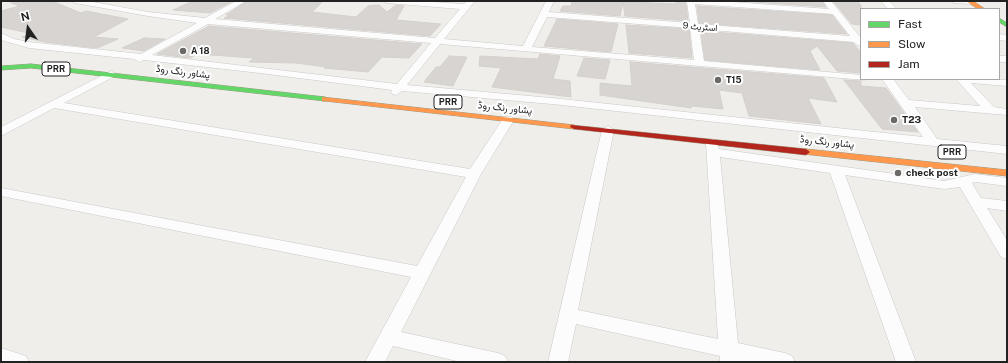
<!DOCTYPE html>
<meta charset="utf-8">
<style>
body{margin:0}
#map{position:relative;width:1008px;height:363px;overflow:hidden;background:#f0eeeb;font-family:"Public Sans",sans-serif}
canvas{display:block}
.frame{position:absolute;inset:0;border:2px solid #222;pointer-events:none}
.legend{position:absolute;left:860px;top:8px;width:140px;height:72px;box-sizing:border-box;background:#fff;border:1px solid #a7a7a7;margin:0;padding:5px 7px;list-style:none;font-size:12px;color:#222}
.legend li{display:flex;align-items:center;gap:8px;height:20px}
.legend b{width:20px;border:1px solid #a7a7a7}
.north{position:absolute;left:8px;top:8px;width:40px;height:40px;-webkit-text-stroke:3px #fff;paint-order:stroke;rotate:346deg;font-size:11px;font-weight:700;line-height:16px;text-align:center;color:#222}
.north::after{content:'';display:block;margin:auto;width:14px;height:18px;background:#222;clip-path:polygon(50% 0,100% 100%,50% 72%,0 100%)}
</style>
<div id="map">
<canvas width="1008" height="363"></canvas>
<div class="frame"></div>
<ul class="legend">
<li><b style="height:5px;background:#63d668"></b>Fast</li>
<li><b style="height:5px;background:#ff974d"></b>Slow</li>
<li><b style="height:5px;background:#b3261e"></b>Jam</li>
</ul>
<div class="north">N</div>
</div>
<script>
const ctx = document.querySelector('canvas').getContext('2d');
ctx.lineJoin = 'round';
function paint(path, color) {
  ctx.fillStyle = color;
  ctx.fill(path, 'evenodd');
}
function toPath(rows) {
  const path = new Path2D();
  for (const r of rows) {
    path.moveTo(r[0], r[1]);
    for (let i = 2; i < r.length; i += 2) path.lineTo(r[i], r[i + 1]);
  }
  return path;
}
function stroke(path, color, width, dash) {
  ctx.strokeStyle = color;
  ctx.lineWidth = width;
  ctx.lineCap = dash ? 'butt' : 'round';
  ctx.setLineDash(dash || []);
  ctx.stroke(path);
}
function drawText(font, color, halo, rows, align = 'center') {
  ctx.font = font + ' "Public Sans",Vazirmatn,sans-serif';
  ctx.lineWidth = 4;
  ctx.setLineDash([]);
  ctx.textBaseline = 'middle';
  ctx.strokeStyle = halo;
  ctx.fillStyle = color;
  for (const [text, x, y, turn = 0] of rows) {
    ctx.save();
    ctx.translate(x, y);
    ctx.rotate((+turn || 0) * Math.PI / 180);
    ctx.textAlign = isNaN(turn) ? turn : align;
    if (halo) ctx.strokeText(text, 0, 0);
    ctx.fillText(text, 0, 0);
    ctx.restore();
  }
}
const building = toPath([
 [12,1,52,1,81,13,86,11,128,19,94,37,118,39,97,48,45,42,22,37,33,34,1,27,1,11,20,6,11,3,12,1],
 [193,1,233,1,210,13,173,10,193,1],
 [247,1,323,1,312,12,356,17,368,6,379,5,387,12,396,5,404,6,396,20,441,24,430,36,224,18,231,15,226,15,247,1],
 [572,1,606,1,676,4,676,1,682,1,686,4,688,21,625,16,623,2,620,16,560,11,563,6,571,6,572,1],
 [740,1,822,1,826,7,740,1],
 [833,1,857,1,861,5,861,25,852,24,833,1],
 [697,6,832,15,847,34,699,23,697,6],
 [557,19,618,24,611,52,544,46,557,19],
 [626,25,689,29,692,58,629,53,626,25],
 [209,26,422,44,409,58,382,57,368,72,324,68,326,67,296,63,249,62,254,58,197,54,190,58,157,54,209,26],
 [701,31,853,43,861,53,861,73,837,71,817,46,810,51,820,70,705,60,701,31],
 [144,38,165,39,144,51,122,48,144,38],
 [540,54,560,56,553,79,570,81,571,97,492,87,501,68,479,66,480,56,538,59,540,54],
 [449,56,467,57,453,86,424,82,436,67,440,67,449,56],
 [584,58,610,60,605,79,577,76,584,58],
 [630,62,824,78,837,102,808,98,821,124,749,116,742,93,719,90,723,109,691,106,691,108,600,95,600,83,632,86,630,62],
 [844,80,861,81,861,86,886,88,918,132,882,129,844,80]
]);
paint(building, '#d7d4d2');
stroke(building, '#d3d0cc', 1);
const street = toPath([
 [71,1,88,1,148,12,205,18,236,1,246,1,215,19,435,38,460,9,387,3,383,1,418,1,464,4,467,1,475,1,444,39,523,46,546,1,554,1,549,12,690,23,687,3,683,1,719,1,829,9,823,1,831,1,861,38,861,46,857,45,854,42,699,29,704,61,861,75,861,79,866,79,865,80,440,44,407,85,552,98,923,137,882,79,893,79,909,100,980,106,956,79,1007,80,1007,86,971,83,994,107,1007,109,1007,115,915,107,937,139,1007,146,1007,154,552,104,402,91,396,95,392,94,391,92,392,90,260,73,144,60,139,62,134,59,29,48,1,40,1,33,14,39,29,42,141,54,197,23,148,16,75,3,71,1],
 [695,4,833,14,850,36,698,24,695,4],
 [547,17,690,28,694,60,532,47,547,17],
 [208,24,431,43,397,84,152,55,208,24],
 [881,1,889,1,897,9,888,9,881,1],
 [950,1,974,1,975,2,971,4,954,3,950,1],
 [999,34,1007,35,1007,41,999,40,999,34],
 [999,56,1007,56,1007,62,999,62,999,56],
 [111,71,116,74,115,76,64,103,470,169,504,117,512,117,514,120,481,174,401,332,498,353,505,356,508,362,461,362,393,346,385,362,365,362,411,277,1,196,1,188,417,266,466,177,54,108,1,136,1,127,111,71],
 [608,126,614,130,578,310,718,339,706,143,712,139,716,140,719,149,944,181,975,174,1007,178,1007,186,976,182,972,183,981,198,1007,201,1007,211,987,208,1007,240,1007,259,1001,257,960,187,944,189,845,175,916,362,896,362,830,173,720,157,738,343,785,353,792,356,795,362,720,362,720,356,576,324,568,362,548,362,602,130,608,126],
 [1,348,26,356,29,362,1,362,1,348]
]);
const fast = toPath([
 [999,18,1007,23,1007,27,999,22,999,18],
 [31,64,325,97,329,99,325,101,31,68,1,70,1,66,31,64]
]);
const slow = toPath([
 [966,1,973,1,985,9,978,9,966,1],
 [322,97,574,125,578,127,574,129,325,101,322,101,322,97],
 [806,149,1007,170,1007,176,803,154,802,152,803,150,806,149]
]);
const jam = toPath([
 [571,125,806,149,810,152,806,155,574,129,570,127,571,125]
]);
stroke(street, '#c9c8c7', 1);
stroke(fast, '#999a82', 1);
stroke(slow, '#999a82', 1);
stroke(jam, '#999a82', 1);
paint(street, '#fdfcfc');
paint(fast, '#63d668');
paint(slow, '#ff974d');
paint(jam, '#b3261e');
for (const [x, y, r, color] of [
 [183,51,4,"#6a6968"],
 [718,80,4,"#6a6968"],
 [894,120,4,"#6a6968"],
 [898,173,4,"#6a6968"]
]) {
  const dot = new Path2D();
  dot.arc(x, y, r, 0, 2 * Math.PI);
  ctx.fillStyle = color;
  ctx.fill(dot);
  stroke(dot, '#fff', 1.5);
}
drawText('9px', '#222', '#fff', [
 ["اسٹریٹ 9",700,27,5]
]);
drawText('bold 9px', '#222', '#fff', [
 ["A 18",191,51],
 ["T15",726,80]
], 'left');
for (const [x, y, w] of [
 [56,69,28],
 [448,102,28],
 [952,152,28]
]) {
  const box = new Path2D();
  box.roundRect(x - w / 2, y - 7, w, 14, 3);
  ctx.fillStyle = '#fff';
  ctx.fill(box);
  stroke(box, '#222', 1);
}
drawText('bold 9px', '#222', null, [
 ["PRR",56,69],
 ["PRR",448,102],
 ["PRR",952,152]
]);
drawText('10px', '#222', '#fff', [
 ["پشاور رنگ روڈ",183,72,7],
 ["پشاور رنگ روڈ",505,108,6],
 ["پشاور رنگ روڈ",827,142,6]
]);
drawText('bold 10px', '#222', '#fff', [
 ["T23",902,120],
 ["check post",906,173]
], 'left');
</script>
